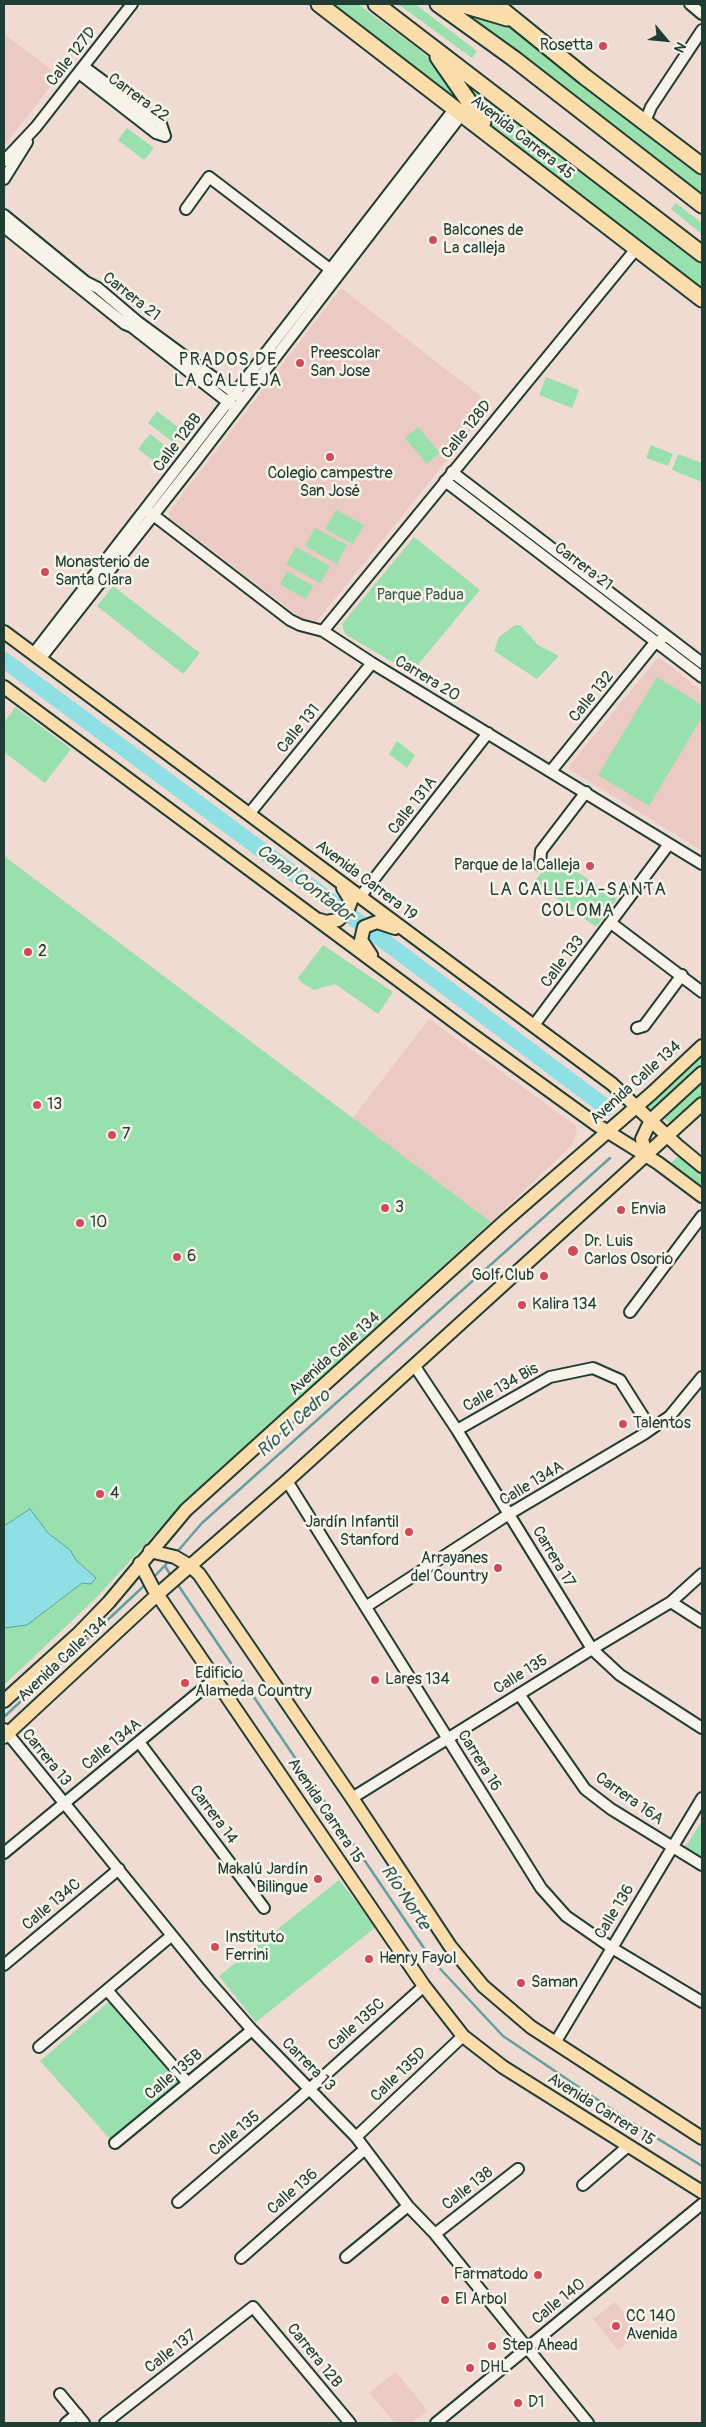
<!DOCTYPE html>
<meta charset="utf-8">
<style>
body{margin:0}
#map{position:relative;width:706px;height:2427px;overflow:hidden;background:#f0dbd3;font-family:Pangolin,sans-serif}
canvas{display:block}
.frame{position:absolute;inset:0;border:5px solid #1f3d34;pointer-events:none}
.north{position:absolute;left:641px;top:15px;width:50px;height:50px;-webkit-text-stroke:4px #f7f3e8;paint-order:stroke;rotate:118deg;font-size:14px;font-weight:700;line-height:20px;text-align:center;color:#1f3d34}
.north::after{content:'';display:block;margin:auto;width:18px;height:22px;background:#1f3d34;clip-path:polygon(50% 0,100% 100%,50% 72%,0 100%)}
</style>
<div id="map">
<canvas width="706" height="2427"></canvas>
<div class="frame"></div>
<div class="north">N</div>
</div>
<script>
const ctx = document.querySelector('canvas').getContext('2d');
ctx.lineJoin = 'round';
function paint(path, color) {
  ctx.fillStyle = color;
  ctx.fill(path, 'evenodd');
}
function toPath(rows) {
  const path = new Path2D();
  for (const r of rows) {
    path.moveTo(r[0], r[1]);
    for (let i = 2; i < r.length; i += 2) path.lineTo(r[i], r[i + 1]);
  }
  return path;
}
function stroke(path, color, width, dash) {
  ctx.strokeStyle = color;
  ctx.lineWidth = width;
  ctx.lineCap = dash ? 'butt' : 'round';
  ctx.setLineDash(dash || []);
  ctx.stroke(path);
}
function drawText(font, color, halo, rows, align = 'center') {
  ctx.font = font + ' Pangolin,sans-serif';
  ctx.lineWidth = 5;
  ctx.setLineDash([]);
  ctx.textBaseline = 'middle';
  ctx.strokeStyle = halo;
  ctx.fillStyle = color;
  for (const [text, x, y, turn = 0] of rows) {
    ctx.save();
    ctx.translate(x, y);
    ctx.rotate((+turn || 0) * Math.PI / 180);
    ctx.textAlign = isNaN(turn) ? turn : align;
    if (halo) ctx.strokeText(text, 0, 0);
    ctx.fillText(text, 0, 0);
    ctx.restore();
  }
}
paint(toPath([
 [4,34,59,75,4,146],
 [341,288,492,405,316,622,305,621,170,518,169,512],
 [660,658,702,691,702,851,569,769,570,765,656,660],
 [429,1019,575,1125,577,1130,572,1145,491,1222,352,1119],
 [615,2302,640,2333,618,2350,593,2319],
 [396,2372,428,2411,411,2423,395,2423,369,2393]
]), '#ebcac4');
paint(toPath([
 [330,4,358,4,422,52,442,71,466,109],
 [398,4,415,4,477,51,472,58],
 [458,10,511,23,702,171,702,195],
 [461,79,702,263,702,292,492,126,480,112],
 [127,128,154,148,144,160,118,140],
 [676,203,702,223,702,234,671,209],
 [546,377,579,390,572,408,539,395],
 [157,411,183,431,174,443,148,423],
 [418,427,440,453,427,464,405,438],
 [150,434,175,453,163,468,138,449],
 [651,445,673,454,668,466,646,458],
 [678,454,702,463,702,482,672,470],
 [336,510,364,525,353,544,325,529],
 [315,528,347,545,337,564,305,546],
 [414,537,480,590,411,673,345,634,342,624],
 [296,547,330,566,320,583,286,564],
 [287,571,313,586,306,599,280,584],
 [113,586,200,653,183,674,97,606],
 [515,625,520,625,538,645,559,656,537,679,494,651,499,637],
 [657,677,702,705,702,717,649,806,598,775],
 [15,707,71,749,45,783,4,752,4,723],
 [397,741,415,755,407,768,389,754],
 [4,856,491,1222,174,1513,96,1598,4,1685],
 [554,856,617,899,596,927,534,882],
 [323,945,393,992,378,1014,335,984,314,990,301,982,298,978],
 [702,1054,702,1068,653,1111,647,1105],
 [702,1083,702,1100,673,1127,664,1118],
 [679,1155,702,1172,702,1190,668,1166],
 [702,1821,702,1860,684,1849],
 [339,1880,376,1927,256,2022,219,1976],
 [112,1999,182,2081,110,2139,40,2061]
]), '#99e0ae');
const water = toPath([
 [30,1509,48,1533,70,1550,76,1560,96,1578,91,1584,82,1583,27,1625,4,1628,4,1526,30,1509]
]);
paint(water, '#8ee0e4');
stroke(water, '#629f9e', 1);
stroke(toPath([
 [177,1552,202,1523,610,1158],
 [165,1566,171,1576],
 [153,1578,170,1560],
 [176,1582,432,1960,503,2036,626,2119,702,2166],
 [4,1717,147,1583]
]), '#629f9e', 2.5);
stroke(toPath([
 [4,660,336,905,607,1108]
]), '#8ee0e4', 16);
const minor = toPath([
 [690,4,702,14],
 [84,67,161,124,165,136],
 [79,73,156,133,165,136],
 [645,122,651,107,702,30],
 [4,161,36,127,132,4],
 [4,179,27,142],
 [186,209,209,177,335,273],
 [4,215,86,282,98,288,138,322,240,397],
 [4,227,125,324,132,327,233,406],
 [452,472,702,663],
 [445,481,702,677],
 [148,511,290,620,300,625,323,631,372,663,702,864],
 [323,631,636,249],
 [34,653,455,108],
 [41,658,195,462,462,114],
 [551,771,653,645,661,640],
 [249,814,372,663],
 [540,865,541,851,586,792],
 [360,897,488,733],
 [611,923,702,992],
 [534,1025,669,844],
 [637,1028,644,1026,682,975],
 [630,1312,702,1216],
 [414,1365,457,1430,592,1649,620,1675,702,1728],
 [457,1430,550,1377,593,1368,620,1380,651,1429],
 [287,1481,541,1888,566,1916,612,1948,702,2002],
 [671,1602,702,1622],
 [367,1606,509,1514,644,1434,670,1416,702,1377],
 [519,1694,585,1789,611,1809,702,1865],
 [4,1729,209,1981,252,2030,356,2137,408,2206,435,2234,588,2423],
 [139,1742,264,1908],
 [352,1798,592,1649,671,1602,702,1574],
 [4,1853,216,1678],
 [4,1965,119,1869],
 [107,1990,188,2083],
 [555,2043,702,1798],
 [39,2047,171,1936],
 [356,2137,463,2036],
 [115,2143,252,2030],
 [583,2185,627,2147],
 [178,2202,295,2102,424,1986],
 [435,2234,518,2169],
 [346,2257,408,2206],
 [241,2258,365,2149],
 [60,2394,84,2423],
 [66,2423,77,2414],
 [105,2423,253,2307,350,2423],
 [436,2423,702,2204]
]);
const major = toPath([
 [4,632,612,1084,679,1147,702,1166],
 [4,687,467,1031,597,1125,658,1163,702,1196],
 [320,920,326,922,338,920,347,912,351,901,343,888],
 [371,955,361,940,364,927,377,922,395,928],
 [646,1155,642,1139,651,1120,702,1073],
 [150,1551,175,1557,190,1566,199,1574,352,1798,450,1946,483,1986,531,2027,702,2138],
 [140,1563,153,1588,424,1986,463,2036,503,2067,702,2192],
 [4,1701,78,1634,109,1602,186,1510,505,1221,652,1093,702,1046],
 [4,1737,158,1594,287,1481,702,1104]
]);
const highway = toPath([
 [319,4,702,299],
 [376,4,702,254],
 [438,4,513,58,702,205],
 [460,4,507,18],
 [495,4,585,77,702,166],
 [438,57,483,122]
]);
stroke(minor, '#1f3d34', 14);
stroke(major, '#1f3d34', 16);
stroke(highway, '#1f3d34', 19);
stroke(minor, '#f7f3e8', 10);
stroke(major, '#faddab', 12);
stroke(highway, '#faddab', 15);
for (const [x, y, r, color] of [
 [603,46,5,"#d1495b"],
 [433,240,5,"#d1495b"],
 [300,363,5,"#d1495b"],
 [330,457,5,"#d1495b"],
 [45,572,5,"#d1495b"],
 [590,866,5,"#d1495b"],
 [28,952,5,"#d1495b"],
 [37,1105,5,"#d1495b"],
 [112,1135,5,"#d1495b"],
 [385,1208,5,"#d1495b"],
 [621,1210,5,"#d1495b"],
 [80,1223,5,"#d1495b"],
 [573,1251,6,"#d1495b"],
 [177,1257,5,"#d1495b"],
 [544,1276,5,"#d1495b"],
 [522,1305,5,"#d1495b"],
 [623,1424,5,"#d1495b"],
 [100,1494,5,"#d1495b"],
 [409,1532,5,"#d1495b"],
 [498,1568,5,"#d1495b"],
 [375,1680,5,"#d1495b"],
 [185,1683,5,"#d1495b"],
 [318,1879,5,"#d1495b"],
 [215,1947,5,"#d1495b"],
 [369,1959,5,"#d1495b"],
 [521,1983,5,"#d1495b"],
 [538,2275,5,"#d1495b"],
 [445,2300,5,"#d1495b"],
 [616,2326,5,"#d1495b"],
 [492,2346,5,"#d1495b"],
 [470,2368,5,"#d1495b"],
 [518,2403,5,"#d1495b"]
]) {
  const dot = new Path2D();
  dot.arc(x, y, r, 0, 2 * Math.PI);
  ctx.fillStyle = color;
  ctx.fill(dot);
  stroke(dot, '#f7f3e8', 2);
}
drawText('16px', '#1f3d34', '#f7f3e8', [
 ["Rosetta",593,46,"right"],
 ["Balcones de",443,231],
 ["La calleja",443,249],
 ["Preescolar",310,354],
 ["San Jose",310,372],
 ["Colegio campestre",330,474,"center"],
 ["San José",330,492,"center"],
 ["Monasterio de",55,563],
 ["Santa Clara",55,581],
 ["Parque de la Calleja",580,866,"right"],
 ["2",38,952],
 ["13",47,1105],
 ["7",122,1135],
 ["3",395,1208],
 ["Envia",631,1210],
 ["10",90,1223],
 ["Dr. Luis",584,1242],
 ["Carlos Osorio",584,1260],
 ["6",187,1257],
 ["Golf Club",534,1276,"right"],
 ["Kalira 134",532,1305],
 ["Talentos",633,1424],
 ["4",110,1494],
 ["Jardín Infantil",399,1523,"right"],
 ["Stanford",399,1541,"right"],
 ["Arrayanes",488,1559,"right"],
 ["del Country",488,1577,"right"],
 ["Edificio",195,1674],
 ["Alameda Country",195,1692],
 ["Lares 134",385,1680],
 ["Makalú Jardín",308,1870,"right"],
 ["Bilingue",308,1888,"right"],
 ["Instituto",225,1938],
 ["Ferrini",225,1956],
 ["Henry Fayol",379,1959],
 ["Saman",531,1983],
 ["Farmatodo",528,2275,"right"],
 ["El Arbol",455,2300],
 ["CC 140",626,2317],
 ["Avenida",626,2335],
 ["Step Ahead",502,2346],
 ["DHL",480,2368],
 ["D1",528,2403]
], 'left');
drawText('16px', '#1f3d34', '#f7f3e8', [
 ["Calle 127D",72,57,-52],
 ["Carrera 22",138,98,36],
 ["Avenida Carrera 45",522,138,38],
 ["Carrera 21",131,297,38],
 ["Calle 128D",467,430,-51],
 ["Calle 128B",178,443,-53],
 ["Carrera 21",583,567,37],
 ["Carrera 20",427,679,31],
 ["Calle 132",592,697,-51],
 ["Calle 131",299,729,-51],
 ["Calle 131A",413,806,-52],
 ["Avenida Carrera 19",366,881,37],
 ["Calle 133",563,962,-53],
 ["Avenida Calle 134",636,1083,-42],
 ["Avenida Calle 134",335,1354,-42],
 ["Calle 134 Bis",501,1388,-29],
 ["Calle 134A",532,1484,-31],
 ["Carrera 17",553,1557,59],
 ["Avenida Calle 134",63,1660,-43],
 ["Calle 135",521,1675,-32],
 ["Calle 134A",112,1745,-39],
 ["Carrera 13",46,1758,51],
 ["Carrera 16",479,1761,58],
 ["Carrera 16A",629,1799,35],
 ["Avenida Carrera 15",325,1811,56],
 ["Carrera 14",213,1815,53],
 ["Calle 134C",52,1905,-40],
 ["Calle 136",615,1912,-59],
 ["Calle 135C",357,2025,-42],
 ["Carrera 13",308,2065,45],
 ["Calle 135B",174,2075,-40],
 ["Calle 135D",399,2075,-44],
 ["Avenida Carrera 15",601,2110,32],
 ["Calle 135",235,2134,-40],
 ["Calle 138",468,2189,-38],
 ["Calle 136",293,2192,-41],
 ["Calle 140",559,2302,-39],
 ["Calle 137",171,2352,-38],
 ["Carrera 12B",314,2356,51]
]);
drawText('16px', '#375e4c', '#f7f3e8', [
 ["Parque Padua",420,596]
]);
ctx.letterSpacing = '1px';
drawText('18px', '#1f3d34', '#f7f3e8', [
 ["PRADOS DE",228,360],
 ["LA CALLEJA",228,381],
 ["LA CALLEJA-SANTA",578,890],
 ["COLOMA",578,911]
]);
ctx.letterSpacing = '0px';
drawText('italic 18px', '#355e57', '#f7f3e8', [
 ["Canal Contador",305,884,37],
 ["Río El Cedro",294,1424,-42],
 ["Río Norte",405,1898,56]
]);
</script>
